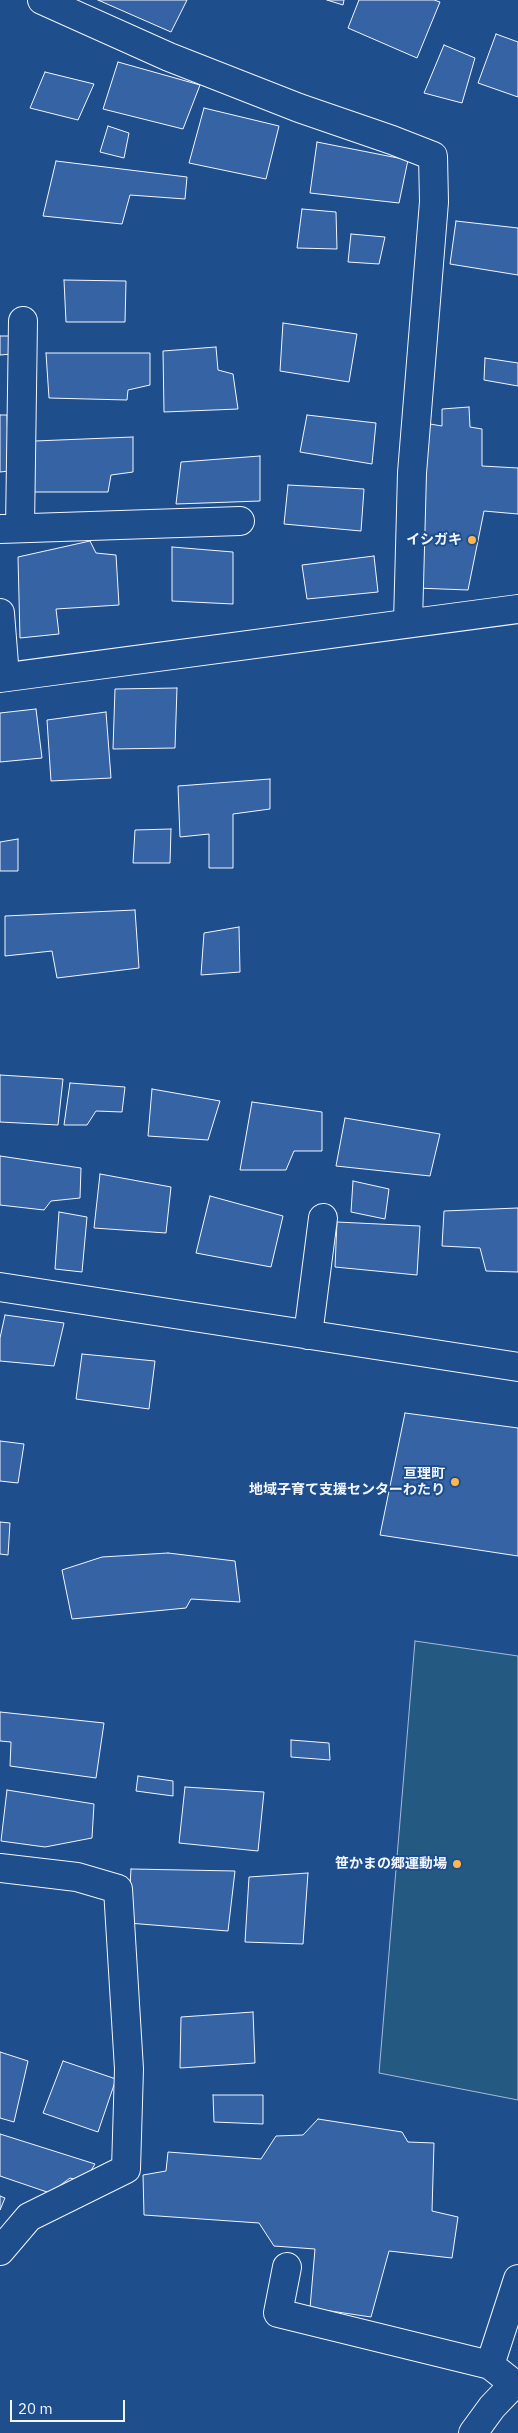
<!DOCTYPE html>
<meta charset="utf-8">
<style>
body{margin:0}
#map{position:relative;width:518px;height:2433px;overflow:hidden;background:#1f4e8c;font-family:"IBM Plex Sans",sans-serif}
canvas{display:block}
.scale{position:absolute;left:10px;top:2400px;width:115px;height:22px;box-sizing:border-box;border:2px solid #f2f6ff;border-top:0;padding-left:6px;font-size:15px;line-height:18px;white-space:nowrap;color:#f2f6ff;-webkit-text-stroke:4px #1f4e8c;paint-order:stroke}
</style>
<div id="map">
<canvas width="518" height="2433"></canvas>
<div class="scale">20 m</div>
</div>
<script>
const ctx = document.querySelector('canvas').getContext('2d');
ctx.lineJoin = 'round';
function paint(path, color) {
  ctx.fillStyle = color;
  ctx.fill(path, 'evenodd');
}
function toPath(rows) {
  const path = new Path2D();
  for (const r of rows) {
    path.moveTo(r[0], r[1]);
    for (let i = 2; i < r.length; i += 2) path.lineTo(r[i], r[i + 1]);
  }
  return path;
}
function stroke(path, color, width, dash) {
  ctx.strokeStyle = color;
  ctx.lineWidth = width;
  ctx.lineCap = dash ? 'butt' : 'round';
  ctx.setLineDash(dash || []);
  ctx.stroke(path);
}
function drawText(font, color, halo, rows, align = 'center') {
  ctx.font = font + ' "IBM Plex Sans","Noto Sans JP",sans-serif';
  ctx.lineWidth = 4;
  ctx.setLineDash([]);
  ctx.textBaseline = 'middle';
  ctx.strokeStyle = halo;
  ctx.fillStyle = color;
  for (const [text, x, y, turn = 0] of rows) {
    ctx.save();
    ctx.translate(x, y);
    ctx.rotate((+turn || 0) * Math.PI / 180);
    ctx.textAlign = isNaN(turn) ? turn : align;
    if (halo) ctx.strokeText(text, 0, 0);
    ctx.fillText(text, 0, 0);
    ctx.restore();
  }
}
const green = toPath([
 [415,1641,518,1656,518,2100,379,2073,415,1641]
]);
paint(green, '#245a82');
stroke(green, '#a8bbd7', 1);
const building = toPath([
 [98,0,187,0,171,32,98,0],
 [327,0,344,0,343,5,327,0],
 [359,0,434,0,440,2,417,58,348,28,359,0],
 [496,34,518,42,518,97,478,83,496,34],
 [444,45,475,58,462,103,424,93,444,45],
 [118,62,200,85,183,129,103,109,118,62],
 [45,72,94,84,78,120,30,108,45,72],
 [204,108,279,126,266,179,189,163,204,108],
 [108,126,129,133,124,158,100,152,108,126],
 [317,142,408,160,399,203,310,193,317,142],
 [56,161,187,177,185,199,130,195,122,224,43,216,56,161],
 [302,209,336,212,337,249,297,248,302,209],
 [456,221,518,228,518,275,450,264,456,221],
 [351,234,385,237,379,264,348,262,351,234],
 [64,280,126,281,125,322,66,322,64,280],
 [283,323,357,334,349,382,280,371,283,323],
 [0,336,11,336,12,354,0,355,0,336],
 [216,347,218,370,233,374,238,409,164,412,163,351,216,347],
 [46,353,150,353,150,385,128,390,127,400,49,398,46,353],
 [485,358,518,363,518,386,484,380,485,358],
 [469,407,470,427,482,429,482,466,518,468,518,514,484,511,468,590,416,588,424,423,442,426,442,409,469,407],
 [0,415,7,415,9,471,0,472,0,415],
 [307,415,376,423,372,464,300,452,307,415],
 [133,437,133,472,111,475,108,492,33,492,35,441,133,437],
 [260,456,260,501,176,504,181,462,260,456],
 [288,485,364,489,361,531,284,524,288,485],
 [90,541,96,553,116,555,119,605,56,609,59,634,20,638,18,557,90,541],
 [172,547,233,552,233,604,172,601,172,547],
 [374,556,378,592,307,599,302,565,374,556],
 [177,688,175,748,113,749,115,689,177,688],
 [36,709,42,758,0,762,0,713,36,709],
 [106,712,111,778,51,781,47,720,106,712],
 [270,779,270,809,233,814,233,868,209,868,209,834,180,837,178,786,270,779],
 [171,829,170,863,133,863,135,830,171,829],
 [18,839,18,871,0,871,0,842,18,839],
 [135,910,139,968,57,978,52,951,5,956,5,916,135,910],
 [239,927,240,972,201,975,204,933,239,927],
 [0,1075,63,1079,58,1125,0,1122,0,1075],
 [70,1083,125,1087,122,1112,96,1111,87,1125,64,1125,70,1083],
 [152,1089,220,1101,208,1140,148,1136,152,1089],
 [252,1102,322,1112,322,1151,294,1151,286,1170,240,1170,252,1102],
 [345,1118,440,1134,430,1176,336,1166,345,1118],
 [0,1156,81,1168,80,1198,51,1201,44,1210,0,1205,0,1156],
 [100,1174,171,1187,166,1233,94,1228,100,1174],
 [353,1181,389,1189,385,1219,351,1212,353,1181],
 [210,1196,283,1216,271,1267,196,1253,210,1196],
 [518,1208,518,1272,486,1271,480,1248,442,1246,444,1211,518,1208],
 [59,1212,87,1217,82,1272,55,1269,59,1212],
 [337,1222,420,1226,417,1275,335,1267,337,1222],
 [5,1315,64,1323,54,1366,0,1361,0,1338,5,1315],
 [82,1354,155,1361,149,1409,76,1399,82,1354],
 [405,1413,518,1428,518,1556,380,1535,405,1413],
 [0,1441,24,1444,18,1483,0,1481,0,1441],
 [0,1522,10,1523,8,1555,0,1554,0,1522],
 [168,1553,235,1561,240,1602,191,1599,186,1608,72,1619,62,1570,102,1557,168,1553],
 [0,1712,104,1723,96,1778,10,1766,11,1742,0,1741,0,1712],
 [291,1740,329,1743,330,1760,291,1757,291,1740],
 [138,1776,173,1781,173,1796,136,1791,138,1776],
 [185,1787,264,1792,258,1851,179,1843,185,1787],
 [7,1790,94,1804,92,1838,45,1847,1,1841,7,1790],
 [131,1869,235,1871,228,1931,128,1923,131,1869],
 [308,1873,303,1944,245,1942,249,1877,308,1873],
 [253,2012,255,2063,180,2068,181,2017,253,2012],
 [0,2052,28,2061,14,2122,0,2118,0,2052],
 [63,2061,116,2079,98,2132,43,2113,63,2061],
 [213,2095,263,2095,263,2124,214,2122,213,2095],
 [318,2119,402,2132,408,2142,434,2143,432,2211,458,2217,452,2258,389,2251,371,2317,310,2308,315,2249,274,2246,259,2223,144,2215,143,2175,166,2171,168,2152,261,2159,276,2136,303,2135,318,2119],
 [0,2134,95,2164,84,2182,70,2178,50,2193,0,2176,0,2134],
 [0,2196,5,2198,0,2210,0,2196]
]);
paint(building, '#3563a3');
stroke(building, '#f2f6ff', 1);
const minor = toPath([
 [42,0,169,57,299,108,392,140,433,156,434,202,412,473,408,622],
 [20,528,23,321],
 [0,529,240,521],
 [0,613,5,677],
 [0,1287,518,1367],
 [308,1335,323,1218],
 [0,1868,77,1877,118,1889,129,2069,126,2169,29,2217,0,2251],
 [287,2267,278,2313,490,2365],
 [514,2384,490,2365,518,2279],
 [473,2433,492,2407,514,2384,518,2383]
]);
const tertiary = toPath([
 [0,678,518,609]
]);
stroke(minor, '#f2f6ff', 30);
stroke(tertiary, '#f2f6ff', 30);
stroke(minor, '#1f4e8c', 28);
stroke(tertiary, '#1f4e8c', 28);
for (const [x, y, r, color] of [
 [472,540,5,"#ffb74d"],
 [455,1482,5,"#ffb74d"],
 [457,1864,5,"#ffb74d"]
]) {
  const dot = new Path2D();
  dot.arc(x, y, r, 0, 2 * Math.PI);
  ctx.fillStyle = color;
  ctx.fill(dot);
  stroke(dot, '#1f4e8c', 2);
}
drawText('bold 14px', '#f2f6ff', '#1f4e8c', [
 ["イシガキ",462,540],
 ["亘理町",445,1474],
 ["地域子育て支援センターわたり",445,1490],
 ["笹かまの郷運動場",447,1864]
], 'right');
</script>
